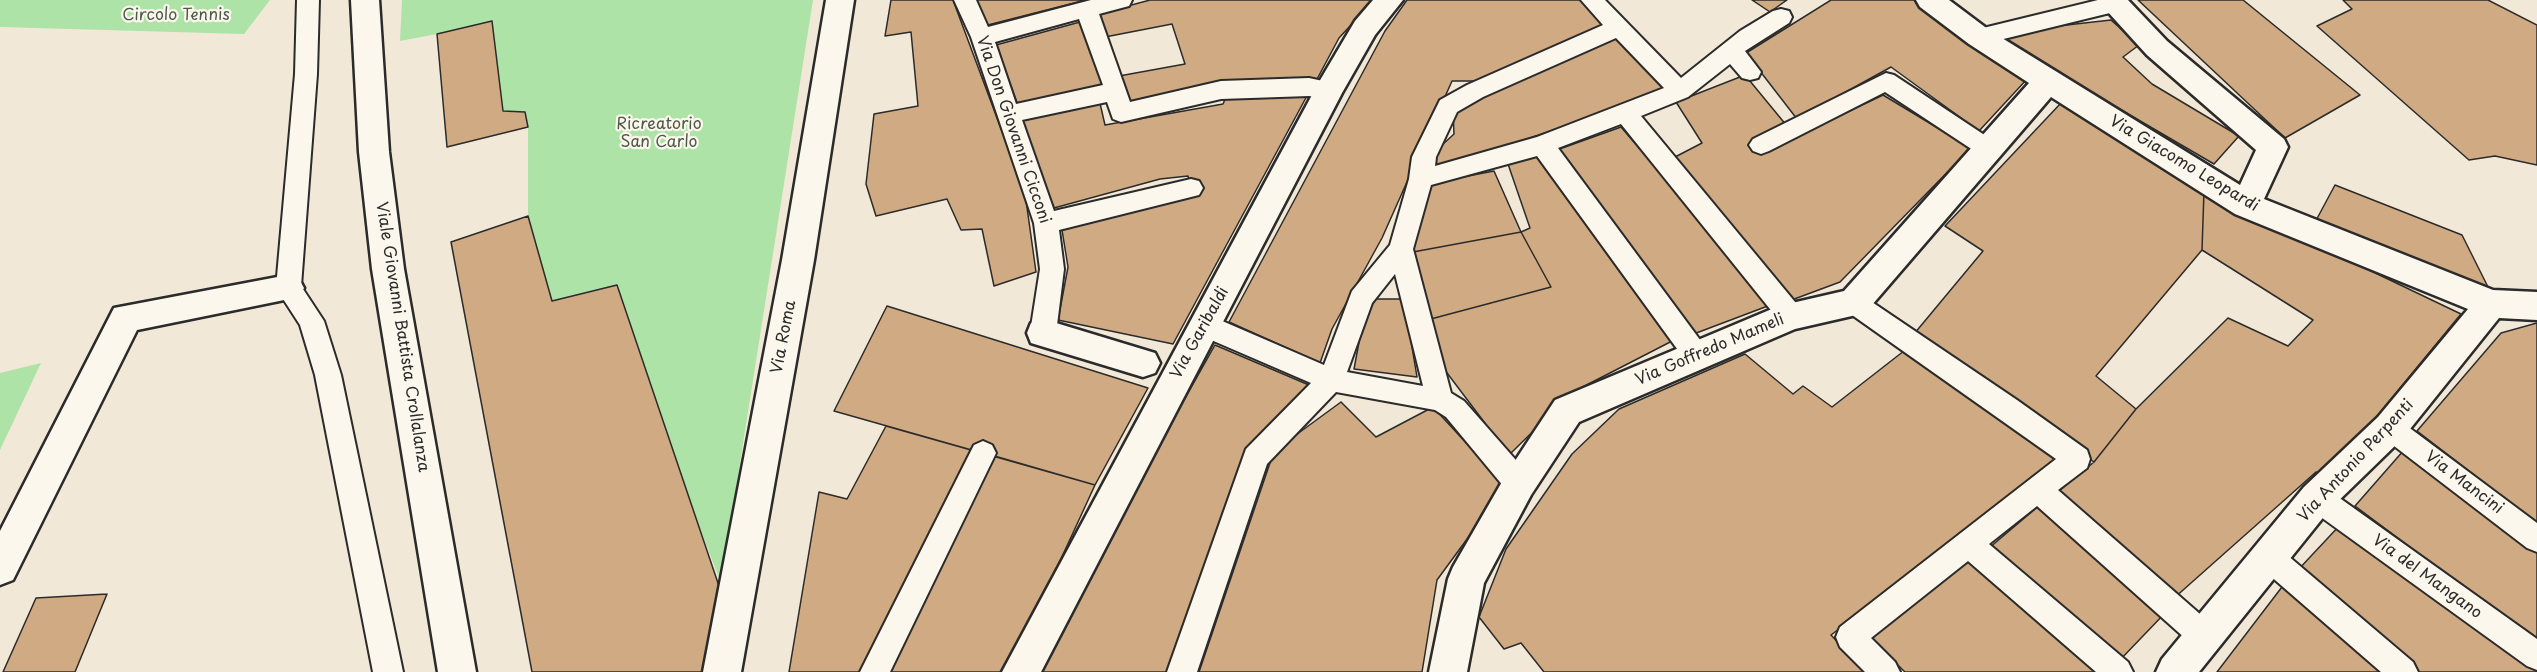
<!DOCTYPE html>
<style>
body{margin:0}
canvas{display:block;background:#f2e8d7}
</style>
<canvas width="2537" height="672"></canvas>
<script>
const ctx = document.querySelector('canvas').getContext('2d');
ctx.lineJoin = 'round';
function paint(path, color) {
  ctx.fillStyle = color;
  ctx.fill(path, 'evenodd');
}
function toPath(rows) {
  const path = new Path2D();
  for (const r of rows) {
    path.moveTo(r[0], r[1]);
    for (let i = 2; i < r.length; i += 2) path.lineTo(r[i], r[i + 1]);
  }
  return path;
}
function stroke(path, color, width, dash) {
  ctx.strokeStyle = color;
  ctx.lineWidth = width;
  ctx.lineCap = dash ? 'butt' : 'round';
  ctx.setLineDash(dash || []);
  ctx.stroke(path);
}
function drawText(font, color, halo, rows, align = 'center') {
  ctx.font = font + ' "Playpen Sans",sans-serif';
  ctx.lineWidth = 4.5;
  ctx.setLineDash([]);
  ctx.textBaseline = 'middle';
  ctx.strokeStyle = halo;
  ctx.fillStyle = color;
  for (const [text, x, y, turn = 0] of rows) {
    ctx.save();
    ctx.translate(x, y);
    ctx.rotate((+turn || 0) * Math.PI / 180);
    ctx.textAlign = isNaN(turn) ? turn : align;
    if (halo) ctx.strokeText(text, 0, 0);
    ctx.fillText(text, 0, 0);
    ctx.restore();
  }
}
paint(toPath([
 [0,0,270,0,244,34,0,27],
 [402,0,813,0,721,583,682,482,617,285,552,301,528,216,528,127,447,147,437,34,400,41],
 [41,363,0,450,0,373]
]), '#ade3a6');
const building = toPath([
 [891,0,953,0,1025,193,1036,272,994,286,982,229,961,230,947,199,876,216,866,184,874,114,918,106,911,32,885,36,891,0],
 [976,0,1086,0,984,26,976,0],
 [1150,0,1374,0,1339,38,1316,81,1129,106,1119,76,1185,64,1172,24,1105,37,1098,14,1150,0],
 [1407,0,1582,0,1606,23,1482,81,1452,81,1382,238,1332,329,1320,363,1229,322,1385,31,1407,0],
 [1752,0,1787,0,1770,12,1752,0],
 [1831,0,1914,0,2028,78,1979,131,1891,67,1797,119,1746,53,1831,0],
 [2138,0,2243,0,2360,95,2285,138,2138,0],
 [2343,0,2488,0,2537,25,2537,165,2495,156,2469,160,2317,26,2352,9,2343,0],
 [2111,20,2139,45,2123,57,2152,84,2239,136,2214,164,2001,40,2049,27,2111,20],
 [492,21,503,111,525,112,528,127,447,147,437,34,492,21],
 [1080,22,1105,84,1019,108,996,45,1080,22],
 [1616,35,1666,92,1441,168,1429,157,1454,134,1453,110,1616,35],
 [1745,75,1787,126,1761,153,1883,95,1971,148,1840,282,1789,301,1675,157,1702,143,1676,102,1745,75],
 [1308,94,1173,344,1058,320,1068,267,1062,230,1188,197,1191,188,1188,176,1160,179,1054,208,1018,116,1099,99,1105,125,1223,104,1226,97,1308,94],
 [2061,103,2204,191,2202,250,2096,376,2136,409,2094,462,1914,334,1983,251,1945,226,2061,103],
 [1621,127,1773,304,1691,335,1554,151,1621,127],
 [1544,155,1676,339,1573,392,1509,455,1435,357,1427,320,1551,287,1521,232,1530,228,1508,164,1544,155],
 [1494,171,1521,232,1413,252,1431,183,1494,171],
 [2335,185,2462,235,2489,289,2313,226,2335,185],
 [2204,191,2461,314,2327,477,2316,472,2173,599,2053,496,2094,462,2136,409,2228,318,2288,346,2313,320,2202,250,2204,191],
 [528,216,552,301,617,285,720,589,703,672,532,672,451,242,528,216],
 [1521,232,1551,287,1427,320,1413,252,1521,232],
 [1367,299,1404,299,1417,377,1354,369,1367,299],
 [887,306,1148,388,1095,485,834,411,887,306],
 [2537,323,2537,523,2417,431,2501,333,2537,323],
 [1215,345,1309,385,1248,454,1200,593,1167,672,1037,672,1111,530,1215,345],
 [1909,347,2024,425,2059,464,1831,635,1866,672,1544,672,1521,643,1504,649,1479,617,1506,549,1572,454,1619,409,1745,354,1793,394,1803,386,1832,407,1909,347],
 [1341,402,1376,437,1433,407,1506,486,1437,580,1422,672,1199,672,1274,451,1341,402],
 [886,426,971,450,860,672,789,672,819,492,847,499,886,426],
 [2404,450,2537,548,2537,642,2355,506,2404,450],
 [991,455,1095,485,1009,672,886,672,991,455],
 [2041,504,2166,612,2119,661,1989,548,2041,504],
 [2341,524,2537,670,2537,672,2416,672,2297,571,2341,524],
 [1971,560,2105,672,1905,672,1869,637,1971,560],
 [2285,583,2389,672,2217,672,2285,583],
 [107,594,75,672,3,672,36,598,107,594]
]);
paint(building, '#d0aa82');
stroke(building, '#2b2b2b', 1.5);
const lane = toPath([
 [297,0,319,0,317,74,301,286,324,321,341,375,403,672,373,672,315,375,300,325,276,288,295,74,297,0],
 [954,0,976,0,988,27,1091,0,1132,0,1129,6,1099,14,1130,102,1221,81,1309,78,1337,84,1340,90,1337,96,1329,99,1309,96,1221,99,1121,122,1113,119,1107,102,1022,120,1054,211,1191,179,1199,181,1203,188,1199,195,1059,230,1064,269,1056,333,1052,341,1043,344,1034,341,1030,333,1040,269,1034,223,971,37,954,0],
 [1079,19,1103,85,1016,104,995,42,1079,19],
 [1581,0,1605,0,1681,78,1740,31,1773,11,1781,9,1789,11,1792,17,1789,23,1745,51,1761,72,1758,78,1750,80,1742,78,1730,64,1688,97,1641,116,1800,308,1804,316,1800,324,1791,327,1782,324,1621,124,1558,148,1706,348,1710,356,1706,364,1697,367,1688,364,1537,156,1431,185,1413,249,1451,393,1464,401,1529,475,1533,484,1529,493,1519,496,1509,493,1446,417,1435,410,1336,392,1267,464,1197,672,1167,672,1246,449,1311,383,1195,333,1191,325,1195,317,1204,314,1213,317,1324,365,1352,291,1390,245,1409,179,1412,157,1440,100,1467,85,1603,25,1581,0],
 [1616,38,1664,88,1537,137,1435,166,1436,157,1457,112,1483,97,1616,38],
 [1395,274,1423,386,1347,372,1372,303,1395,274],
 [2098,0,2123,0,2125,4,2122,10,2114,12,1979,45,1971,43,1968,37,1971,31,1979,29,2098,0],
 [1886,73,1894,75,1995,142,1999,148,1995,154,1987,157,1979,154,1885,92,1769,151,1761,154,1753,151,1749,145,1753,139,1886,73],
 [1854,293,1863,296,2017,400,2087,450,2090,459,2087,468,2058,490,2216,628,2220,638,2216,648,2206,652,2196,648,2037,506,1989,544,2128,662,2133,672,2096,672,1968,561,1871,638,1895,662,1900,672,1865,672,1840,647,1836,637,1840,627,2056,459,1845,310,1841,303,1845,296,1854,293],
 [2390,416,2399,420,2537,523,2537,552,2527,548,2381,436,2377,428,2381,420,2390,416],
 [983,441,992,445,996,453,890,672,860,672,974,445,983,441],
 [2317,486,2327,489,2537,639,2537,670,2527,666,2307,507,2303,498,2307,489,2317,486],
 [2270,545,2280,549,2413,662,2418,672,2381,672,2260,567,2256,558,2260,549,2270,545]
]);
const street = toPath([
 [826,0,854,0,814,260,741,672,703,672,782,260,826,0],
 [1373,0,1403,0,1375,35,1342,93,1041,672,1002,672,1319,82,1355,21,1373,0],
 [1916,0,1949,0,1989,30,2240,185,2256,150,2147,55,2097,0,2128,0,2167,41,2284,139,2288,147,2264,199,2493,290,2537,292,2537,320,2499,318,2402,439,2330,509,2199,672,2156,672,2162,659,2304,487,2378,417,2468,309,2235,214,2051,97,1865,313,1795,329,1579,422,1531,495,1484,583,1467,672,1429,672,1448,579,1453,567,1507,473,1555,400,1779,306,1844,291,2029,83,1969,44,1920,7,1916,0],
 [288,275,299,279,304,288,299,297,137,330,13,580,0,585,0,531,114,308,288,275],
 [1043,319,1155,353,1160,363,1155,373,1143,377,1031,343,1027,333,1031,323,1043,319]
]);
const secondary = toPath([
 [351,0,379,0,389,152,404,269,476,672,438,672,372,269,359,152,351,0]
]);
stroke(lane, '#2b2b2b', 4);
stroke(street, '#2b2b2b', 5);
stroke(secondary, '#2b2b2b', 5);
paint(lane, '#fbf7ec');
paint(street, '#fbf7ec');
paint(secondary, '#fbf7ec');
drawText('16px', '#4c594a', '#fbf7ec', [
 ["Circolo Tennis",176,16],
 ["Ricreatorio",659,125],
 ["San Carlo",659,143]
]);
drawText('16px', '#2b2b2b', '#fbf7ec', [
 ["Via Don Giovanni Cicconi",1013,130,71],
 ["Via Giacomo Leopardi",2184,164,31],
 ["Via Garibaldi",1200,333,-61],
 ["Viale Giovanni Battista Crollalanza",402,337,81],
 ["Via Roma",784,337,-79],
 ["Via Goffredo Mameli",1710,350,-23],
 ["Via Antonio Perpenti",2356,461,-47],
 ["Via Mancini",2464,483,37],
 ["Via del Mangano",2427,577,36]
]);
</script>
